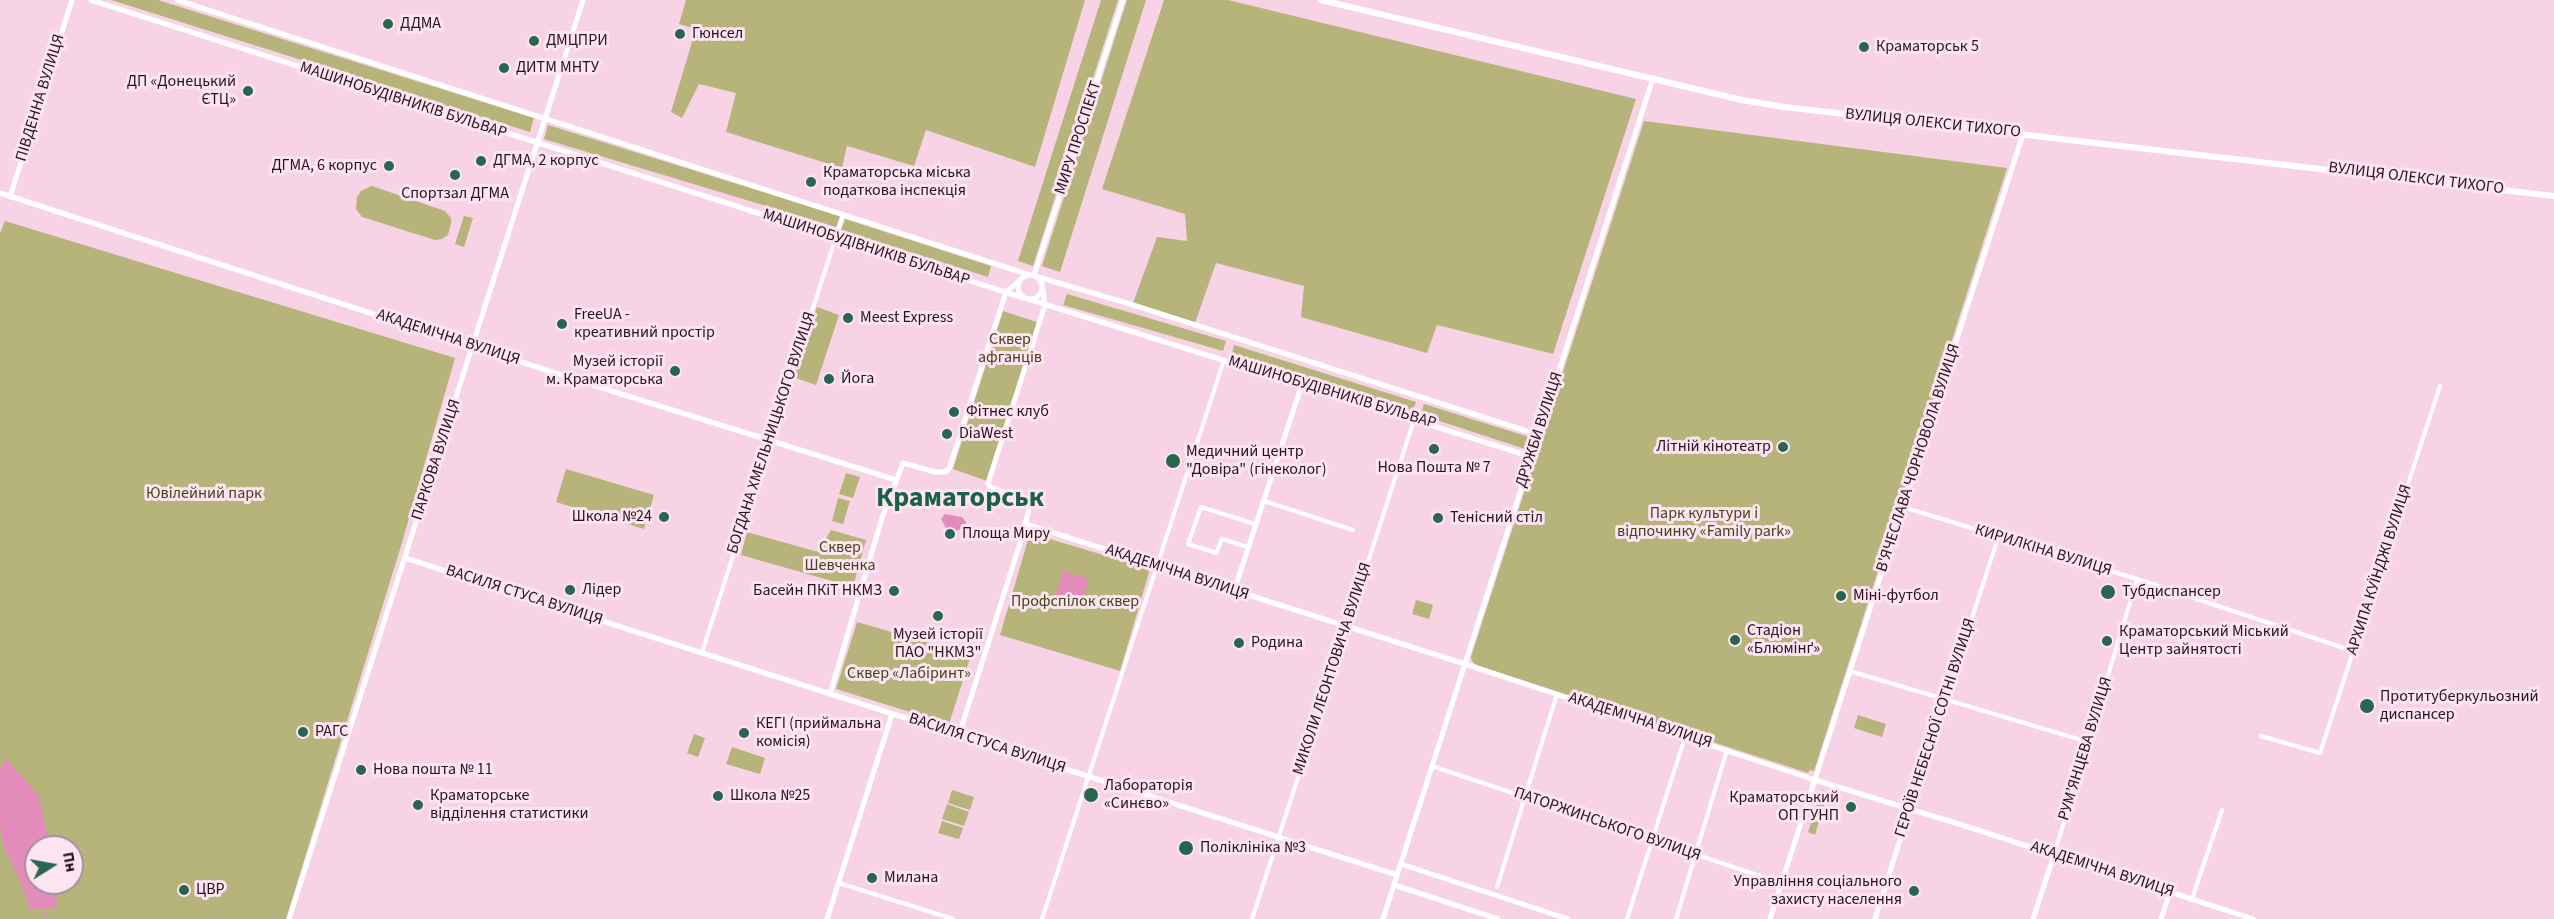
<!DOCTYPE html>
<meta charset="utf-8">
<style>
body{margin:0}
#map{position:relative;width:2554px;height:919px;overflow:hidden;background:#f8d3e6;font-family:"Source Sans 3",sans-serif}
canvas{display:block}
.north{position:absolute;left:24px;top:835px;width:60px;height:60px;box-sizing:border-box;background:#fde4f1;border:2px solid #a7909d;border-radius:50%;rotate:79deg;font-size:16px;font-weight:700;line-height:24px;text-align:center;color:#27121e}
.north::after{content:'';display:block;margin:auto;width:21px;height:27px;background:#2a654e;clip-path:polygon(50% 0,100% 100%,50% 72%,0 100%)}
</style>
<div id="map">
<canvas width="2554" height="919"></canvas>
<div class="north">Пн</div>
</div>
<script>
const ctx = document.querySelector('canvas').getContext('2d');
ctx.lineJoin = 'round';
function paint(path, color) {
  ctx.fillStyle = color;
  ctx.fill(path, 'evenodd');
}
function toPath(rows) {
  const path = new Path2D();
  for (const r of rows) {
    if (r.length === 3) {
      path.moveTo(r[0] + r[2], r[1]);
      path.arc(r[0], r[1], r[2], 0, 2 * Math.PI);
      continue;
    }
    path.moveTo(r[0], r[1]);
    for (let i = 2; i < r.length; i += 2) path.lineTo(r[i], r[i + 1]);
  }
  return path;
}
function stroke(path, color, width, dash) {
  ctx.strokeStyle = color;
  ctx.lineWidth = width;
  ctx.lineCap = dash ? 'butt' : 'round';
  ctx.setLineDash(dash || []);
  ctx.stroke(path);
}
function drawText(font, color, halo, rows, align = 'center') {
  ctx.font = font + ' "Source Sans 3",sans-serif';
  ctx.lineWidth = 6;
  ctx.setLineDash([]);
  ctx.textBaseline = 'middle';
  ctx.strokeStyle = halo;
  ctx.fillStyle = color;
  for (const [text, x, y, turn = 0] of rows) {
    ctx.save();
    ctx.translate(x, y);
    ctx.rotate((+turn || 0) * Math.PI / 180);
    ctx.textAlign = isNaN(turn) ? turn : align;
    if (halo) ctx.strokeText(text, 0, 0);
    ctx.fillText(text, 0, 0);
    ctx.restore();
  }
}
paint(toPath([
 [111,0,158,0,534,118,530,132],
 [686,0,1085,0,1035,167,926,130,914,166,847,146,842,168,726,132,736,93,699,84,682,118,671,112,696,29,679,24],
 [1101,0,1118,0,1033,266,1018,261],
 [1127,0,1146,0,1060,272,1042,266],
 [1164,0,1228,0,1636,99,1553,354,1437,325,1427,353,1301,317,1304,286,1216,263,1195,323,1133,303,1157,237,1187,241,1185,214,1102,189],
 [1644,121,2007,168,1814,771,1810,770,1808,773,1476,665,1472,661,1471,657],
 [548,125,840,216,836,227,544,139],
 [372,186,445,211,451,218,451,224,448,235,442,239,435,240,362,217,356,209,357,197,361,191],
 [464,216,473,218,464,247,455,244],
 [845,219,991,266,988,277,841,230],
 [5,221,455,358,401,546,286,919,0,919,0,233],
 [36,847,72,847,72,883,36,883],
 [1067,294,1226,341,1223,351,1063,305],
 [817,307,839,315,816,385,793,377],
 [1003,311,1037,322,987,481,953,469],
 [1234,345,1416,402,1413,410,1232,354],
 [1424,404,1529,437,1525,449,1421,415],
 [566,469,654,495,644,529,556,502],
 [846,473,860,477,853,498,839,494],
 [838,498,850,501,843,524,832,521],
 [831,530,866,540,853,587,741,555,747,532,818,552],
 [1030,533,1150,569,1120,671,1000,635],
 [1416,600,1433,605,1429,619,1412,614],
 [857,622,971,655,949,724,836,689],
 [1858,715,1886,724,1882,737,1854,728],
 [694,734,705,738,698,757,687,753],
 [732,747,765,758,760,774,726,764],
 [952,790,974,797,970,810,948,803],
 [1822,790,1828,792,1815,835,1808,832],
 [947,804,969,812,964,826,942,819],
 [942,821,963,828,959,839,938,833]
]), '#b6b37b');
paint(toPath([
 [945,514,962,517,966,522,965,527,956,531,946,528,941,519],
 [1063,571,1089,579,1081,605,1055,597],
 [5,758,39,796,50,847,36,847,36,883,55,883,57,908,29,909,23,887,4,847,0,825,0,771]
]), '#e38cbc');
stroke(toPath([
 [43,908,45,919]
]), '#e38cbc', 1.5);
stroke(toPath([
 [1264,501,1353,530],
 [1903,507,2137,579,2353,651],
 [1248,547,1222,539,1216,553,1188,544,1201,507,1255,524],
 [702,652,843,215],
 [1850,671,2088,742],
 [2261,736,2320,753,2440,386],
 [1432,766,1781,883],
 [1910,808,1998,538],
 [2054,855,2137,579],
 [839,883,953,919],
 [1497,887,1557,694],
 [2192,899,2222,810],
 [1042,919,1224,360],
 [1252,919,1414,420],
 [1627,919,1685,737],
 [1676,919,1727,750]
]), '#fff', 4);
stroke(toPath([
 [91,0,1024,298],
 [177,0,1030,275],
 [0,193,580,381,896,480],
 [10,197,72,0],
 [1030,287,12],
 [1034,275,1123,0],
 [1038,277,1130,304,1539,435],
 [1028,299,1532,457],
 [1026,524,1465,664,1815,780,1962,825,2253,919],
 [405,558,1397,875],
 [1234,591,1302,384],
 [830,694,882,518,903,463,935,472,945,472,949,469,1006,292,1023,277],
 [959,735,1022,537,1031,501,990,487,988,483,1045,305,1042,284],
 [1401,864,1568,919],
 [1394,885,1498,919],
 [289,919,583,0],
 [827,919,892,714],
 [1383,919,1653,78],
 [1770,919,2023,134],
 [1875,919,1910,808],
 [2033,919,2054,855],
 [2161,919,2170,892]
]), '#fff', 5);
stroke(toPath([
 [1321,0,1742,100,1784,107,2554,196]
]), '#fff', 6);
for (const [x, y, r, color] of [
 [388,24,6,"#2a654e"],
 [680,34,6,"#2a654e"],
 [534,41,6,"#2a654e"],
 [1864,47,6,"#2a654e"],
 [504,68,6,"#2a654e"],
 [248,91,6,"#2a654e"],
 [481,161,6,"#2a654e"],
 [389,166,6,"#2a654e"],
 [455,175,6,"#2a654e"],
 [811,182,6,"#2a654e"],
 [848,318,6,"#2a654e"],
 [562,324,6,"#2a654e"],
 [675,371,6,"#2a654e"],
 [829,379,6,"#2a654e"],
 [954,412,6,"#2a654e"],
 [947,434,6,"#2a654e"],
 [1783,447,6,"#2a654e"],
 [1434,449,6,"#2a654e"],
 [1173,461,8,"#2a654e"],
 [664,517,6,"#2a654e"],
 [1438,518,6,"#2a654e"],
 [950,534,6,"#2a654e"],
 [570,590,6,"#2a654e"],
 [894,591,6,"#2a654e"],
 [2108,592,8,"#2a654e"],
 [1841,596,6,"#2a654e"],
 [938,616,6,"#2a654e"],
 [1735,640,6,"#2a654e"],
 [2107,641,6,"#2a654e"],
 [1239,643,6,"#2a654e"],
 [2367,706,8,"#2a654e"],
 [303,732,6,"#2a654e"],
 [744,733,6,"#2a654e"],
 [361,770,6,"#2a654e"],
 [1091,795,8,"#2a654e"],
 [718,796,6,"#2a654e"],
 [418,805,6,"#2a654e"],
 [1851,807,6,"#2a654e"],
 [1186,848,8,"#2a654e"],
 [872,878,6,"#2a654e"],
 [184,890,6,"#2a654e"],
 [1914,891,6,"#2a654e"]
]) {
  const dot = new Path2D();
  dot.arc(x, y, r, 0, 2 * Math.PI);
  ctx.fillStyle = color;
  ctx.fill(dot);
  stroke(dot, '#fde4f1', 2);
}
drawText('16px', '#27121e', '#fde4f1', [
 ["ДДМА",400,24],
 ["Гюнсел",692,34],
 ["ДМЦПРИ",546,41],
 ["Краматорськ 5",1876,47],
 ["ДИТМ МНТУ",516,68],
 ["ДП «Донецький",236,82,"right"],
 ["ЄТЦ»",236,100,"right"],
 ["ДГМА, 2 корпус",493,161],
 ["ДГМА, 6 корпус",377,166,"right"],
 ["Краматорська міська",823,173],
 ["податкова інспекція",823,191],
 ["Спортзал ДГМА",455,194,"center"],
 ["FreeUA -",574,315],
 ["креативний простір",574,333],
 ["Meest Express",860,318],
 ["Музей історії",663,362,"right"],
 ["м. Краматорська",663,380,"right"],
 ["Йога",841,379],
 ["Фітнес клуб",966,412],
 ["DiaWest",959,434],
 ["Літній кінотеатр",1771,447,"right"],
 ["Медичний центр",1186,452],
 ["\"Довіра\" (гінеколог)",1186,470],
 ["Нова Пошта № 7",1434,468,"center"],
 ["Школа №24",652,517,"right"],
 ["Тенісний стіл",1450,518],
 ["Площа Миру",962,534],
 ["Лідер",582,590],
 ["Басейн ПКіТ НКМЗ",882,591,"right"],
 ["Тубдиспансер",2122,592],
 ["Міні-футбол",1853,596],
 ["Стадіон",1747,631],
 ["«Блюмінґ»",1747,649],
 ["Краматорський Міський",2119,632],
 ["Центр зайнятості",2119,650],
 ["Музей історії",938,635,"center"],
 ["ПАО \"НКМЗ\"",938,653,"center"],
 ["Родина",1251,643],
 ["Протитуберкульозний",2380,697],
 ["диспансер",2380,715],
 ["КЕГІ (приймальна",756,724],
 ["комісія)",756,742],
 ["РАГС",315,732],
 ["Нова пошта № 11",373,770],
 ["Лабораторія",1104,786],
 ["«Синєво»",1104,804],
 ["Краматорське",430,796],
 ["відділення статистики",430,814],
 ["Школа №25",730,796],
 ["Краматорський",1839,798,"right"],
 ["ОП ГУНП",1839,816,"right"],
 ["Поліклініка №3",1200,848],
 ["Милана",884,878],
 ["Управління соціального",1902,882,"right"],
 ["захисту населення",1902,900,"right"],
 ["ЦВР",196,890]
], 'left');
drawText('16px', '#27121e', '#fde4f1', [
 ["ПІВДЕННА ВУЛИЦЯ",41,98,-73],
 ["МАШИНОБУДІВНИКІВ БУЛЬВАР",403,101,18],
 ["ВУЛИЦЯ ОЛЕКСИ ТИХОГО",1933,124,6],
 ["МИРУ ПРОСПЕКТ",1079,138,-72],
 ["ВУЛИЦЯ ОЛЕКСИ ТИХОГО",2416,179,7],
 ["МАШИНОБУДІВНИКІВ БУЛЬВАР",866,248,18],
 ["АКАДЕМІЧНА ВУЛИЦЯ",448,338,18],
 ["МАШИНОБУДІВНИКІВ БУЛЬВАР",1332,393,17],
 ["ДРУЖБИ ВУЛИЦЯ",1540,430,-72],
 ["БОГДАНА ХМЕЛЬНИЦЬКОГО ВУЛИЦЯ",772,433,-72],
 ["В'ЯЧЕСЛАВА ЧОРНОВОЛА ВУЛИЦЯ",1919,458,-72],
 ["ПАРКОВА ВУЛИЦЯ",437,460,-72],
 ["КИРИЛКІНА ВУЛИЦЯ",2043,551,17],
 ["АРХИПА КУЇНДЖІ ВУЛИЦЯ",2380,570,-72],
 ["АКАДЕМІЧНА ВУЛИЦЯ",1177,573,18],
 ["ВАСИЛЯ СТУСА ВУЛИЦЯ",524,596,18],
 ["МИКОЛИ ЛЕОНТОВИЧА ВУЛИЦЯ",1333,669,-72],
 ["АКАДЕМІЧНА ВУЛИЦЯ",1640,721,18],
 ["ГЕРОЇВ НЕБЕСНОЇ СОТНІ ВУЛИЦЯ",1936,728,-72],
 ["ВАСИЛЯ СТУСА ВУЛИЦЯ",987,744,18],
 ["РУМ’ЯНЦЕВА ВУЛИЦЯ",2086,749,-73],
 ["ПАТОРЖИНСЬКОГО ВУЛИЦЯ",1607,825,19],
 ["АКАДЕМІЧНА ВУЛИЦЯ",2102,870,18]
]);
drawText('16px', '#46431a', '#fde4f1', [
 ["Сквер",1010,340],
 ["афганців",1010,358],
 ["Ювілейний парк",204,494],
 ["Парк культури і",1704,514],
 ["відпочинку «Family park»",1704,532],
 ["Сквер",840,548],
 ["Шевченка",840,566],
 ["Профспілок сквер",1075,602],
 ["Сквер «Лабіринт»",909,674]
]);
drawText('bold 28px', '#1a6148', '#fde4f1', [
 ["Краматорськ",960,500]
]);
</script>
